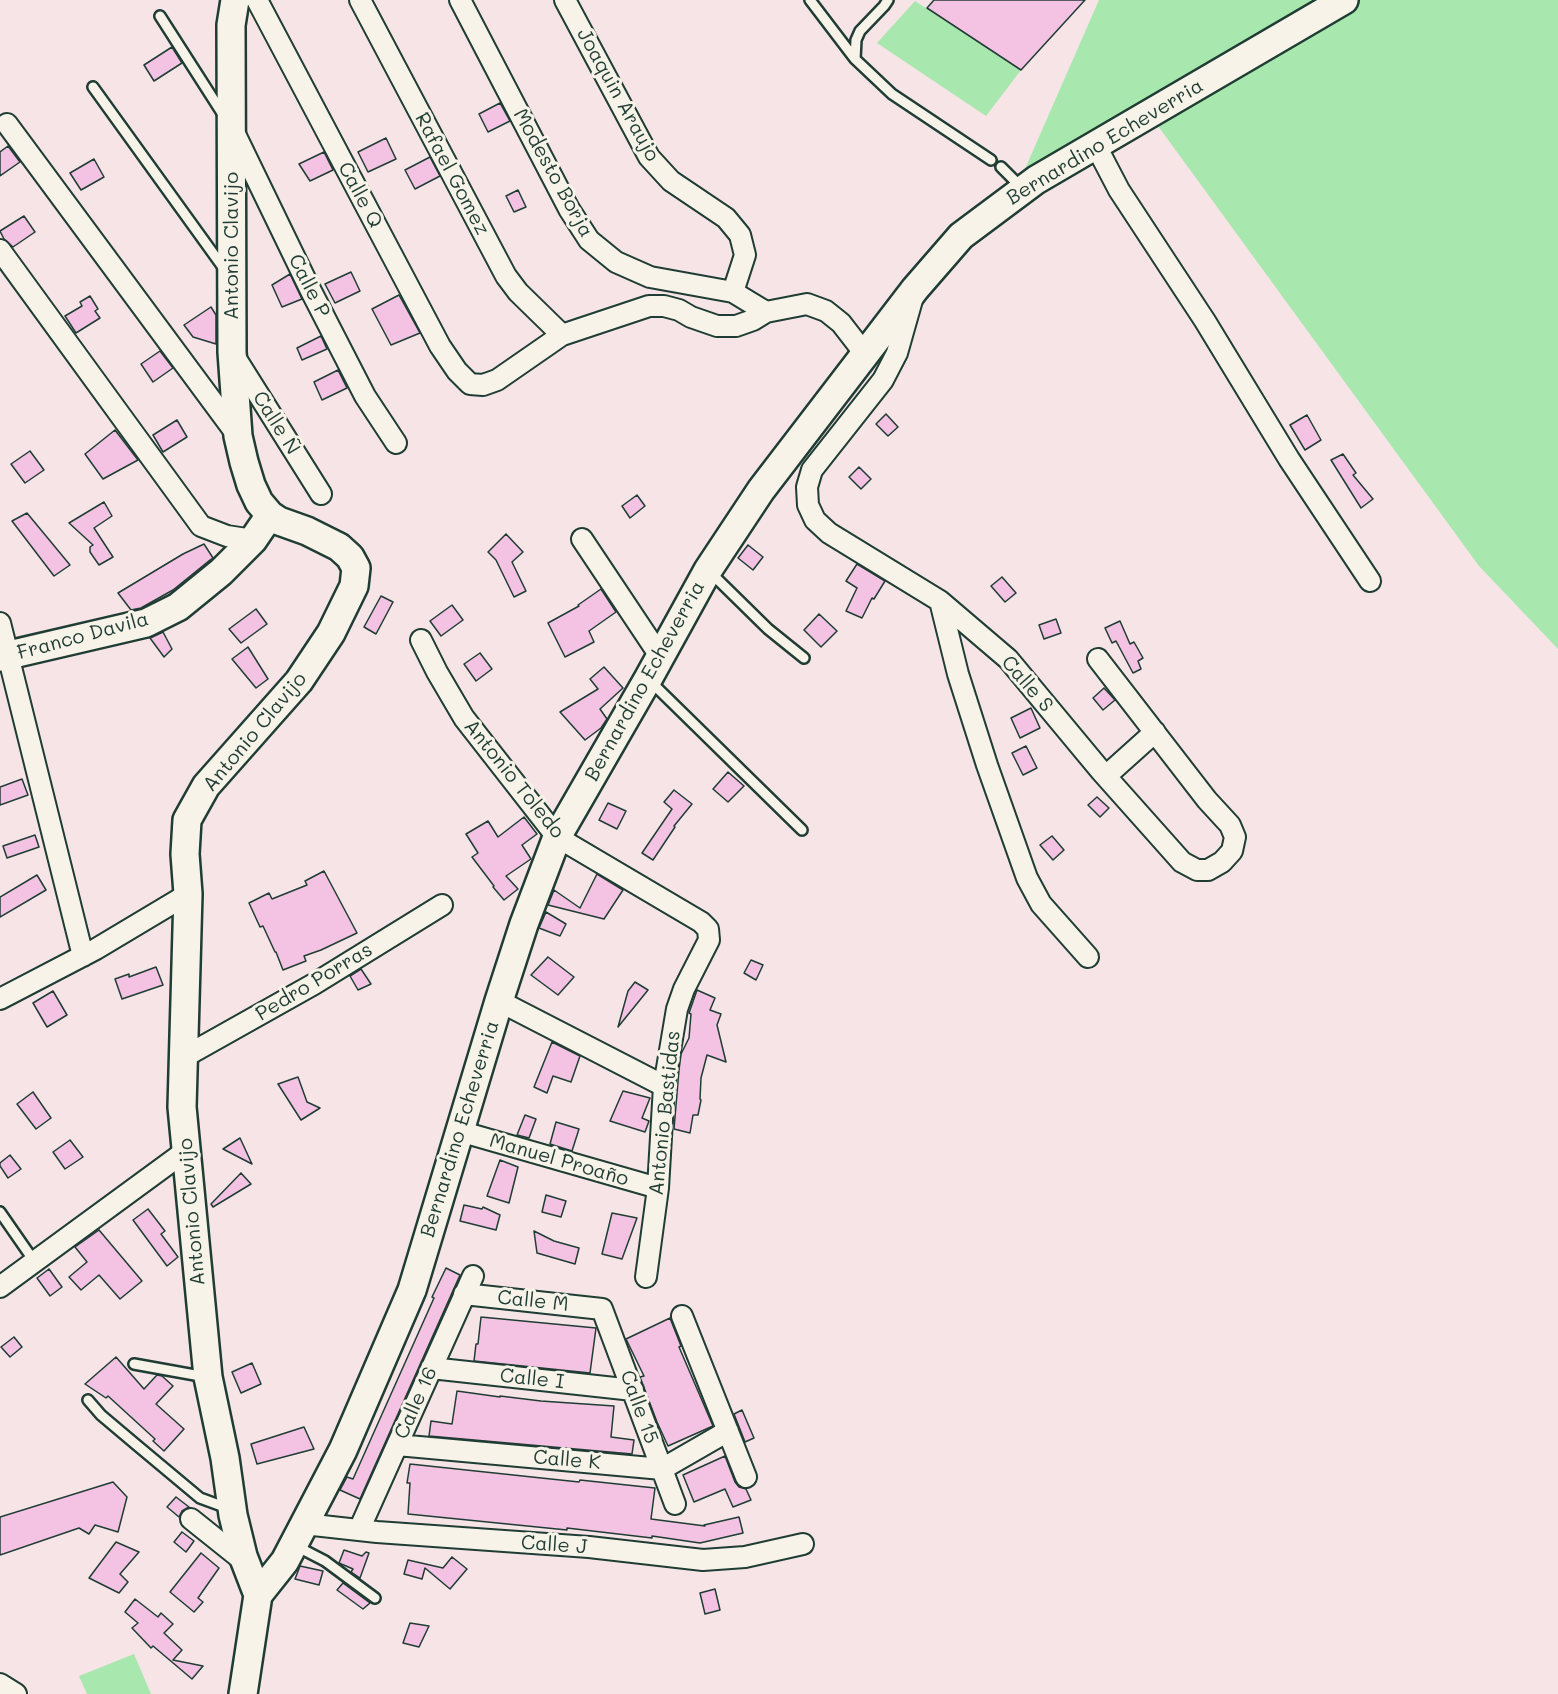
<!DOCTYPE html>
<meta charset="utf-8">
<style>
body{margin:0}
canvas{display:block;background:#f6e4e6}
</style>
<canvas width="1558" height="1694"></canvas>
<script>
const ctx = document.querySelector('canvas').getContext('2d');
ctx.lineJoin = 'round';
function paint(path, color) {
  ctx.fillStyle = color;
  ctx.fill(path, 'evenodd');
}
function toPath(rows) {
  const path = new Path2D();
  for (const r of rows) {
    path.moveTo(r[0], r[1]);
    for (let i = 2; i < r.length; i += 2) path.lineTo(r[i], r[i + 1]);
  }
  return path;
}
function stroke(path, color, width, dash) {
  ctx.strokeStyle = color;
  ctx.lineWidth = width;
  ctx.lineCap = dash ? 'butt' : 'round';
  ctx.setLineDash(dash || []);
  ctx.stroke(path);
}
function drawText(font, color, halo, rows, align = 'center') {
  ctx.font = font + ' Mali,sans-serif';
  ctx.lineWidth = 6;
  ctx.setLineDash([]);
  ctx.textBaseline = 'middle';
  ctx.strokeStyle = halo;
  ctx.fillStyle = color;
  for (const [text, x, y, turn = 0] of rows) {
    ctx.save();
    ctx.translate(x, y);
    ctx.rotate((+turn || 0) * Math.PI / 180);
    ctx.textAlign = isNaN(turn) ? turn : align;
    if (halo) ctx.strokeText(text, 0, 0);
    ctx.fillText(text, 0, 0);
    ctx.restore();
  }
}
paint(toPath([
 [1099,0,1558,0,1558,649,1479,566,1150,115,1014,194],
 [915,1,1021,70,986,116,877,43],
 [134,1654,151,1694,87,1694,79,1676]
]), '#a8e7ae');
const building = toPath([
 [934,0,1085,0,1021,70,927,8,934,0],
 [172,47,182,63,154,81,144,65,172,47],
 [500,103,510,121,488,132,479,114,500,103],
 [386,138,396,159,368,172,358,152,386,138],
 [8,146,20,162,0,176,0,152,8,146],
 [324,152,333,170,310,181,299,164,324,152],
 [430,157,440,176,415,189,405,170,430,157],
 [94,159,104,177,81,190,70,173,94,159],
 [518,190,526,207,514,212,506,196,518,190],
 [24,216,35,232,13,247,4,239,0,231,24,216],
 [351,272,360,291,335,303,325,284,351,272],
 [290,274,302,299,282,307,272,285,290,274],
 [399,295,420,333,391,345,372,309,399,295],
 [90,296,98,309,95,311,100,318,76,333,65,316,82,306,80,302,90,296],
 [211,307,216,315,216,344,193,337,184,325,211,307],
 [321,336,327,349,302,360,297,348,321,336],
 [160,351,173,368,153,382,141,364,160,351],
 [338,370,347,388,322,400,314,382,338,370],
 [886,414,898,427,888,436,876,424,886,414],
 [1307,415,1321,440,1305,450,1290,425,1307,415],
 [177,420,187,437,163,452,153,435,177,420],
 [115,430,138,460,103,479,85,454,115,430],
 [30,451,44,470,25,483,11,464,30,451],
 [1343,454,1356,473,1353,475,1373,499,1361,508,1331,460,1343,454],
 [859,467,871,479,861,489,849,477,859,467],
 [637,495,645,506,630,518,622,506,637,495],
 [104,502,112,516,94,528,113,557,99,565,90,552,90,547,93,545,69,523,104,502],
 [27,513,70,565,54,576,12,521,27,513],
 [506,534,523,552,512,562,526,591,514,597,496,560,488,552,506,534],
 [204,544,213,558,210,560,173,590,141,608,131,610,118,593,183,554,204,544],
 [748,545,763,557,753,570,738,558,748,545],
 [857,564,885,581,874,599,872,598,862,618,846,611,857,588,846,581,857,564],
 [1002,577,1016,593,1005,602,991,586,1002,577],
 [601,589,616,612,589,631,594,642,565,657,548,623,579,606,578,605,601,589],
 [381,596,393,602,376,634,364,627,381,596],
 [452,605,463,620,441,636,430,621,452,605],
 [256,609,267,624,241,643,229,629,256,609],
 [819,614,837,631,821,647,804,630,819,614],
 [1056,619,1061,633,1044,639,1039,625,1056,619],
 [1120,621,1130,644,1134,642,1143,658,1138,661,1141,669,1133,673,1116,641,1112,643,1105,628,1120,621],
 [163,632,172,649,164,657,150,638,163,632],
 [248,647,268,679,256,688,232,659,248,647],
 [480,653,492,669,476,681,464,664,480,653],
 [604,667,623,688,600,709,607,719,601,728,585,740,560,712,598,689,590,679,604,667],
 [1104,688,1115,700,1103,710,1093,698,1104,688],
 [1031,708,1040,728,1020,738,1011,718,1031,708],
 [1026,746,1037,768,1023,775,1012,753,1026,746],
 [728,772,744,786,728,802,713,789,728,772],
 [22,779,28,795,0,805,0,787,22,779],
 [674,790,692,804,674,826,675,827,653,860,642,853,672,809,664,802,674,790],
 [1097,797,1109,808,1100,817,1088,805,1097,797],
 [608,803,626,811,617,829,599,820,608,803],
 [524,817,537,834,522,845,531,859,506,876,518,889,504,900,493,887,494,886,472,857,478,853,466,834,488,821,498,837,524,817],
 [35,835,39,847,7,858,3,846,35,835],
 [1052,836,1064,850,1053,860,1040,845,1052,836],
 [324,871,357,933,321,950,304,956,306,961,283,970,276,952,275,952,263,926,260,927,249,903,269,893,272,899,307,885,305,881,324,871],
 [597,874,623,890,604,919,548,905,554,890,580,908,597,874],
 [37,875,46,890,0,917,0,897,37,875],
 [546,912,566,924,560,936,539,928,546,912],
 [548,957,574,977,558,995,531,975,548,957],
 [751,960,763,965,756,980,744,973,751,960],
 [156,967,163,985,122,999,115,979,129,974,129,977,156,967],
 [361,969,371,984,358,990,350,976,361,969],
 [635,982,648,990,618,1027,628,991,635,982],
 [697,990,715,998,710,1010,721,1014,717,1025,726,1062,707,1055,701,1078,700,1099,701,1100,698,1115,693,1115,690,1133,674,1129,679,1070,681,1054,689,1038,691,1014,689,1013,697,990],
 [53,991,67,1015,47,1027,33,1003,53,991],
 [552,1042,580,1056,571,1082,553,1076,547,1093,534,1087,552,1042],
 [298,1077,307,1102,320,1108,301,1120,278,1084,298,1077],
 [623,1091,650,1098,642,1118,649,1121,645,1132,610,1121,623,1091],
 [33,1092,51,1118,36,1129,17,1104,33,1092],
 [525,1115,536,1119,529,1138,517,1135,525,1115],
 [556,1122,579,1129,572,1151,550,1144,556,1122],
 [240,1138,252,1164,223,1149,240,1138],
 [70,1140,83,1157,65,1169,53,1152,70,1140],
 [10,1155,21,1169,8,1178,0,1166,0,1163,10,1155],
 [500,1160,518,1167,509,1203,487,1196,500,1160],
 [241,1173,251,1184,213,1207,211,1204,241,1173],
 [546,1195,566,1201,561,1217,542,1212,546,1195],
 [464,1205,482,1209,483,1207,500,1215,496,1230,460,1221,464,1205],
 [148,1209,165,1231,161,1234,178,1257,167,1266,133,1220,148,1209],
 [612,1213,637,1218,622,1259,602,1254,612,1213],
 [99,1230,142,1281,120,1299,99,1275,81,1290,69,1277,87,1262,75,1247,99,1230],
 [534,1231,554,1241,579,1248,575,1264,537,1253,534,1231],
 [446,1268,460,1275,360,1499,340,1490,347,1477,353,1479,434,1298,432,1297,446,1268],
 [49,1269,62,1287,50,1296,37,1278,49,1269],
 [481,1317,596,1328,590,1373,474,1361,476,1344,478,1344,481,1317],
 [670,1318,681,1346,679,1347,713,1426,668,1446,657,1422,640,1377,644,1376,626,1339,670,1318],
 [14,1337,22,1347,10,1357,1,1347,14,1337],
 [116,1357,144,1389,157,1375,162,1376,173,1386,156,1404,184,1429,164,1451,153,1441,155,1439,108,1396,106,1398,85,1384,116,1357],
 [252,1363,261,1384,241,1393,232,1372,252,1363],
 [457,1391,500,1397,500,1396,541,1401,614,1406,611,1437,634,1440,632,1454,429,1436,431,1421,452,1424,457,1391],
 [742,1410,754,1438,745,1442,734,1414,742,1410],
 [304,1427,314,1449,257,1464,251,1444,304,1427],
 [725,1456,735,1482,739,1487,746,1489,751,1500,733,1507,725,1489,694,1502,683,1475,725,1456],
 [410,1464,579,1482,580,1480,655,1488,651,1519,705,1526,704,1525,739,1517,743,1533,700,1543,652,1536,652,1538,567,1528,567,1530,408,1514,410,1483,407,1483,410,1464],
 [113,1482,127,1497,118,1532,95,1525,89,1534,79,1528,0,1555,0,1517,113,1482],
 [176,1497,189,1507,182,1511,179,1517,167,1507,176,1497],
 [182,1532,194,1541,186,1552,174,1542,182,1532],
 [116,1542,139,1552,120,1574,128,1582,119,1593,89,1578,116,1542],
 [344,1550,362,1556,366,1552,369,1553,360,1578,351,1572,353,1569,339,1563,344,1550],
 [201,1553,219,1568,198,1598,203,1602,194,1612,170,1592,201,1553],
 [452,1557,467,1569,450,1589,425,1568,422,1579,404,1574,408,1560,443,1568,452,1557],
 [300,1566,323,1571,319,1585,295,1579,300,1566],
 [343,1583,370,1603,363,1609,337,1590,343,1583],
 [715,1589,720,1610,705,1614,700,1593,715,1589],
 [135,1599,158,1617,161,1613,173,1624,164,1633,182,1650,173,1660,203,1666,192,1679,153,1646,151,1648,132,1628,138,1623,125,1612,135,1599],
 [410,1623,429,1626,419,1647,403,1643,410,1623]
]);
paint(building, '#f4c2e2');
stroke(building, '#1f3d34', 1.5);
const lane = toPath([
 [810,0,855,59,892,94,991,160],
 [160,16,224,116],
 [855,59,856,40,860,31,884,6,888,0],
 [93,87,225,270],
 [1001,167,1021,187],
 [711,573,768,629,804,658],
 [649,680,802,830],
 [0,1212,34,1261],
 [134,1364,206,1377],
 [88,1400,101,1415,133,1442,200,1498,230,1509],
 [296,1546,325,1561,375,1598]
]);
const street = toPath([
 [257,0,440,346,457,371,470,384,483,385,497,380,562,335,649,306,664,306,679,310,691,317,717,326,736,326,753,320,766,312,807,304,826,311,841,323,865,354],
 [360,0,506,276,518,292,562,335],
 [460,0,569,209,589,240,616,262,650,277,733,292],
 [565,0,649,157,671,181,726,218,740,235,745,255,733,292,766,312],
 [7,124,238,436],
 [234,132,311,291,365,396,396,443],
 [1095,144,1119,190,1205,321,1289,459,1370,581],
 [0,250,201,526,227,536,253,540],
 [912,300,897,353,883,380,812,470,807,487,808,505,815,520,829,533,940,601,1008,659,1101,771,1182,862,1197,870,1208,870,1222,862,1232,851,1235,837,1230,825,1207,800,1098,659],
 [233,354,321,494],
 [582,539,660,656],
 [940,601,958,674,987,765,1027,878,1041,904,1088,957],
 [0,623,83,956],
 [421,640,437,672,464,718,557,837,701,922,708,929,709,940,684,989,677,1009,664,1086,658,1188,646,1277],
 [1106,776,1155,732],
 [0,999,96,949,188,894],
 [499,1001,664,1086],
 [184,1057,314,984,442,905],
 [459,1131,658,1188],
 [0,1287,187,1150],
 [464,1294,602,1309,675,1504],
 [682,1316,746,1477],
 [431,1368,633,1390],
 [397,1445,662,1469,728,1431],
 [191,1519,246,1563],
 [304,1524,377,1532,589,1547,703,1560,745,1557,803,1544],
 [359,1530,473,1276],
 [0,1684,16,1694]
]);
const secondary = toPath([
 [235,0,231,25,232,352,238,436,244,462,251,485,259,502,270,515,279,521,307,531,339,547,350,557,356,568,354,586,331,633,299,681,206,786,187,820,185,854,188,894,182,1107,208,1377,225,1458,233,1515,243,1556,258,1595],
 [0,657,146,623,178,607,221,572,253,540,270,515],
 [258,1595,285,1561,343,1450,412,1290,499,1001,524,924,557,837,648,679,708,570,761,490,915,289,961,236,1036,180,1344,0],
 [243,1694,258,1595]
]);
stroke(lane, '#1f3d34', 14);
stroke(street, '#1f3d34', 24);
stroke(secondary, '#1f3d34', 32);
stroke(lane, '#f7f3e8', 9);
stroke(street, '#f7f3e8', 20);
stroke(secondary, '#f7f3e8', 27);
drawText('20px', '#1f3d34', '#f7f3e8', [
 ["Joaquin Araujo",618,95,61],
 ["Bernardino Echeverria",1105,142,-31],
 ["Modesto Borja",553,173,61],
 ["Rafael Gomez",452,174,62],
 ["Calle Q",360,195,62],
 ["Antonio Clavijo",232,246,-90],
 ["Calle P",309,286,63],
 ["Calle Ñ",276,423,58],
 ["Franco Davila",83,636,-15],
 ["Bernardino Echeverria",645,681,-61],
 ["Calle S",1027,684,49],
 ["Antonio Clavijo",255,732,-50],
 ["Antonio Toledo",514,779,51],
 ["Pedro Porras",314,982,-31],
 ["Antonio Bastidas",665,1113,-84],
 ["Bernardino Echeverria",460,1129,-73],
 ["Manuel Proaño",559,1160,16],
 ["Antonio Clavijo",192,1212,-95],
 ["Calle M",533,1301,6],
 ["Calle I",532,1379,6],
 ["Calle 16",416,1403,-66],
 ["Calle 15",639,1407,70],
 ["Calle K",567,1460,5],
 ["Calle J",554,1545,4]
]);
</script>
